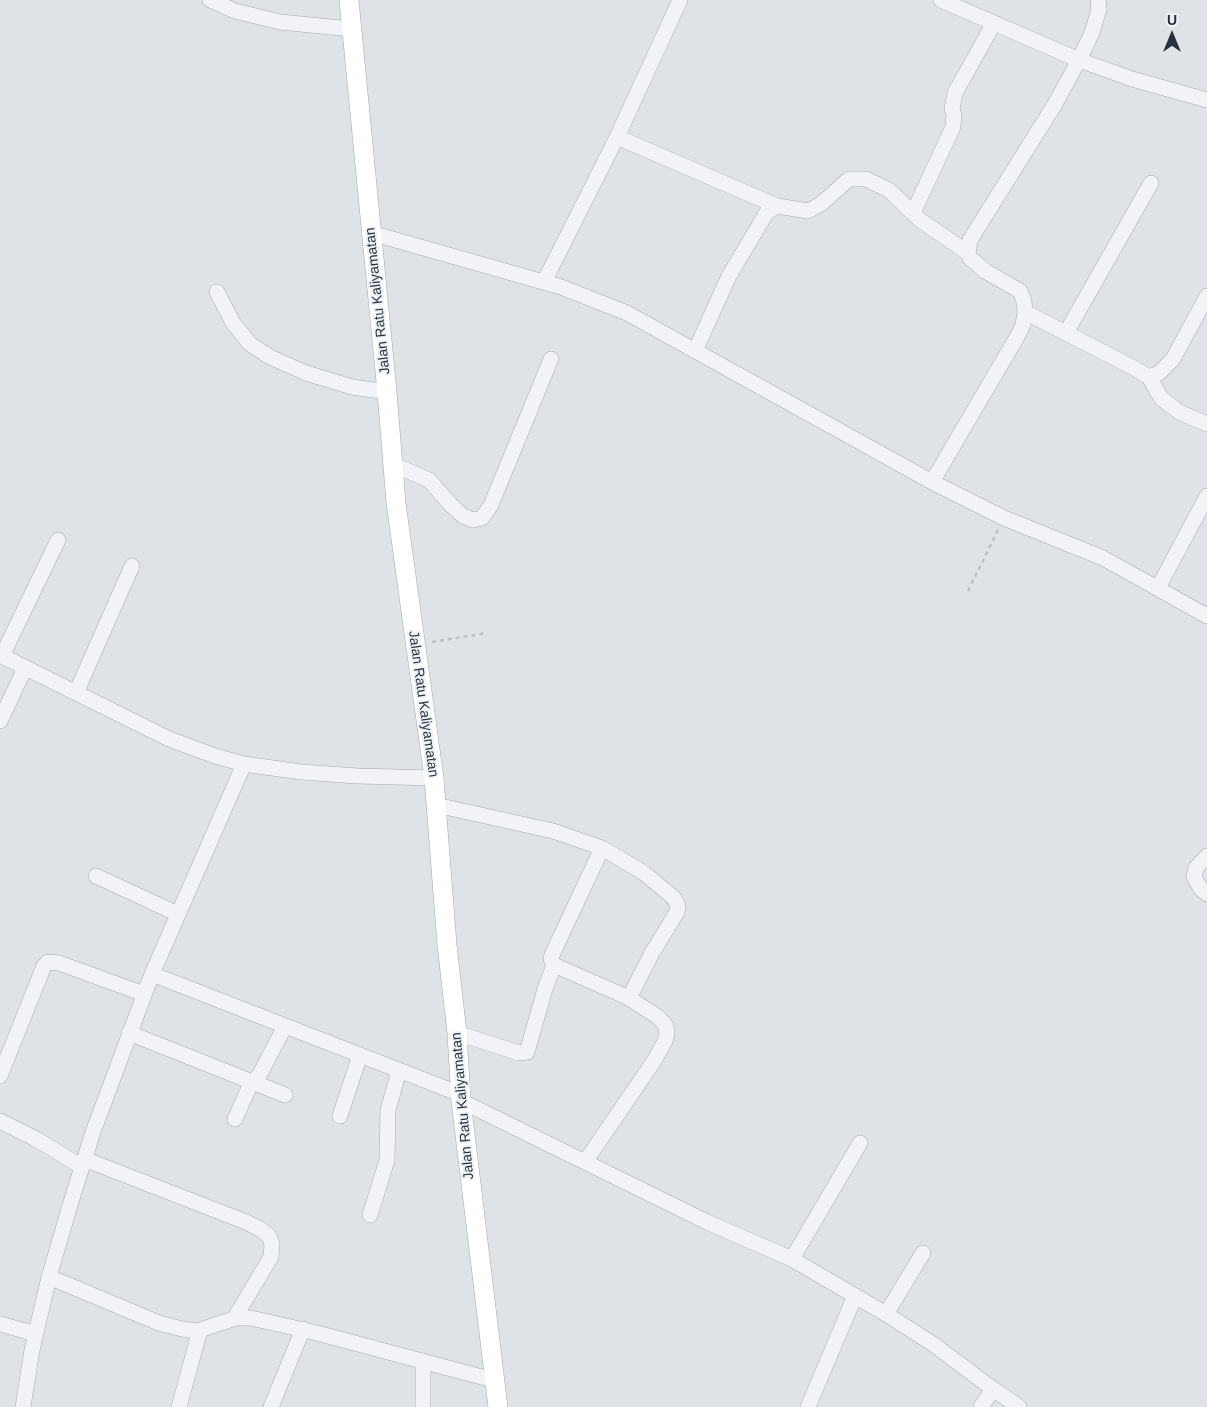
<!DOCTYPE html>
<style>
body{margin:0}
#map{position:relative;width:1207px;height:1407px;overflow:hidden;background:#dfe3e7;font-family:Helvetica,sans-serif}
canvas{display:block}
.north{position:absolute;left:1147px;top:10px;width:50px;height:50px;-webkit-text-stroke:4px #eef1f5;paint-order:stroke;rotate:0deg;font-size:14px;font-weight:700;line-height:20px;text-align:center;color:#28323e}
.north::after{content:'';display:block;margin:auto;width:18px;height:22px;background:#28323e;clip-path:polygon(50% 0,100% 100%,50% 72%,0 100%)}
</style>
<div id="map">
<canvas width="1207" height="1407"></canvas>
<div class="north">U</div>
</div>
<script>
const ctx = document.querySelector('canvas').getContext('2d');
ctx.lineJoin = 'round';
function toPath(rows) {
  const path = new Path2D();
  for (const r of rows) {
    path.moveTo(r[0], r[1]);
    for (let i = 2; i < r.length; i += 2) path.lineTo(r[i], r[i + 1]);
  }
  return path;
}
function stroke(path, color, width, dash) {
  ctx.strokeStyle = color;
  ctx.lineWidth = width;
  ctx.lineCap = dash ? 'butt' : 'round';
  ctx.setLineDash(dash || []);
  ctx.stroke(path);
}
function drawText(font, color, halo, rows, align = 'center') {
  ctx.font = font + ' Helvetica,sans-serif';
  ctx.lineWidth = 4;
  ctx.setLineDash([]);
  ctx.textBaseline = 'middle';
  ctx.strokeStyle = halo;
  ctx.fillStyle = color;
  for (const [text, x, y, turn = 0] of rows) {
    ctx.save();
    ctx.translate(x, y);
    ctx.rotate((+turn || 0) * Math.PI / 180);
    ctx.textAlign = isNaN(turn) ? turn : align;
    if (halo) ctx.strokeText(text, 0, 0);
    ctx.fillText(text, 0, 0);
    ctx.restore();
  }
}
const minor = toPath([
 [210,0,235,11,280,22,351,29],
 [941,0,1079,60,1132,79,1207,100],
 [617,137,777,206],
 [913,213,953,127,954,115,952,109,955,93,994,23],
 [371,233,561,287,627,313,932,482,1004,518,1103,558,1207,616],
 [544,282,617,137,680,0],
 [217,292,233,323,250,344,270,357,306,373,352,387,387,392],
 [1025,312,1134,368,1149,377,1159,373,1173,359,1207,296],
 [1066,333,1151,183],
 [695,351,729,276,767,212,777,206,808,211,821,204,849,179,866,179,889,190,920,220,968,253],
 [1149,377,1161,398,1179,412,1207,424],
 [392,464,429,480,451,505,463,516,473,520,482,518,491,505,551,359],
 [932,482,1017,337,1023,325,1025,312,1024,301,1020,291,985,271,970,258,968,253,970,240,1055,104,1079,60,1092,33,1099,9,1098,0],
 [1158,588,1207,496],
 [0,655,169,739,215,756,244,764,301,772,358,776,434,778],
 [2,656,58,540],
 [76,693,132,566],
 [0,721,25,668],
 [436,805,553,831,602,848,644,873,674,898,678,906,677,912,652,953,629,998],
 [1207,856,1196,868,1194,877,1201,889,1207,894],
 [96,876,178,914],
 [554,965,629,998,658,1017,666,1026,667,1034,665,1041,654,1061,585,1162],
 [152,974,460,1094],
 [129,1033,285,1095],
 [457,1033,519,1053,527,1052,545,989,554,965,551,959,552,955,602,848],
 [0,1076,44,966,48,962,59,963,144,994],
 [461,1101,707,1222,792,1259,886,1314,933,1344,993,1389,1019,1407],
 [340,1116,360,1055],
 [235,1119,252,1081,259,1076,285,1026],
 [0,1121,36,1139,82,1167],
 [84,1159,246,1222,260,1229,269,1236,272,1244,271,1257,234,1319],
 [370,1215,387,1160,388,1110,399,1071],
 [792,1259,860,1143],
 [49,1277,159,1323,182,1329,197,1331,236,1318,251,1318,317,1333,493,1380],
 [886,1314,923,1253],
 [0,1324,36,1334],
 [23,1407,32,1350,49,1277,71,1202,93,1132,152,974,244,764],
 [179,1407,200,1330],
 [271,1407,303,1329],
 [423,1407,423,1361],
 [808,1407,855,1296],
 [981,1407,993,1389]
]);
const major = toPath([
 [349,0,387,392,396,503,434,778,447,945,457,1033,461,1101,498,1407]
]);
stroke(minor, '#a4aab1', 16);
stroke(major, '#9fa8b2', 20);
stroke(toPath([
 [968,591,998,530],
 [432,642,487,633]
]), '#bdc1c6', 2.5, [4, 4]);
stroke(minor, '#f1f3f6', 15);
stroke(major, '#fff', 19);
drawText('14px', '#28323e', '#eef1f5', [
 ["Jalan Ratu Kaliyamatan",378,301,-96],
 ["Jalan Ratu Kaliyamatan",423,704,82],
 ["Jalan Ratu Kaliyamatan",463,1106,-95]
]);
</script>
